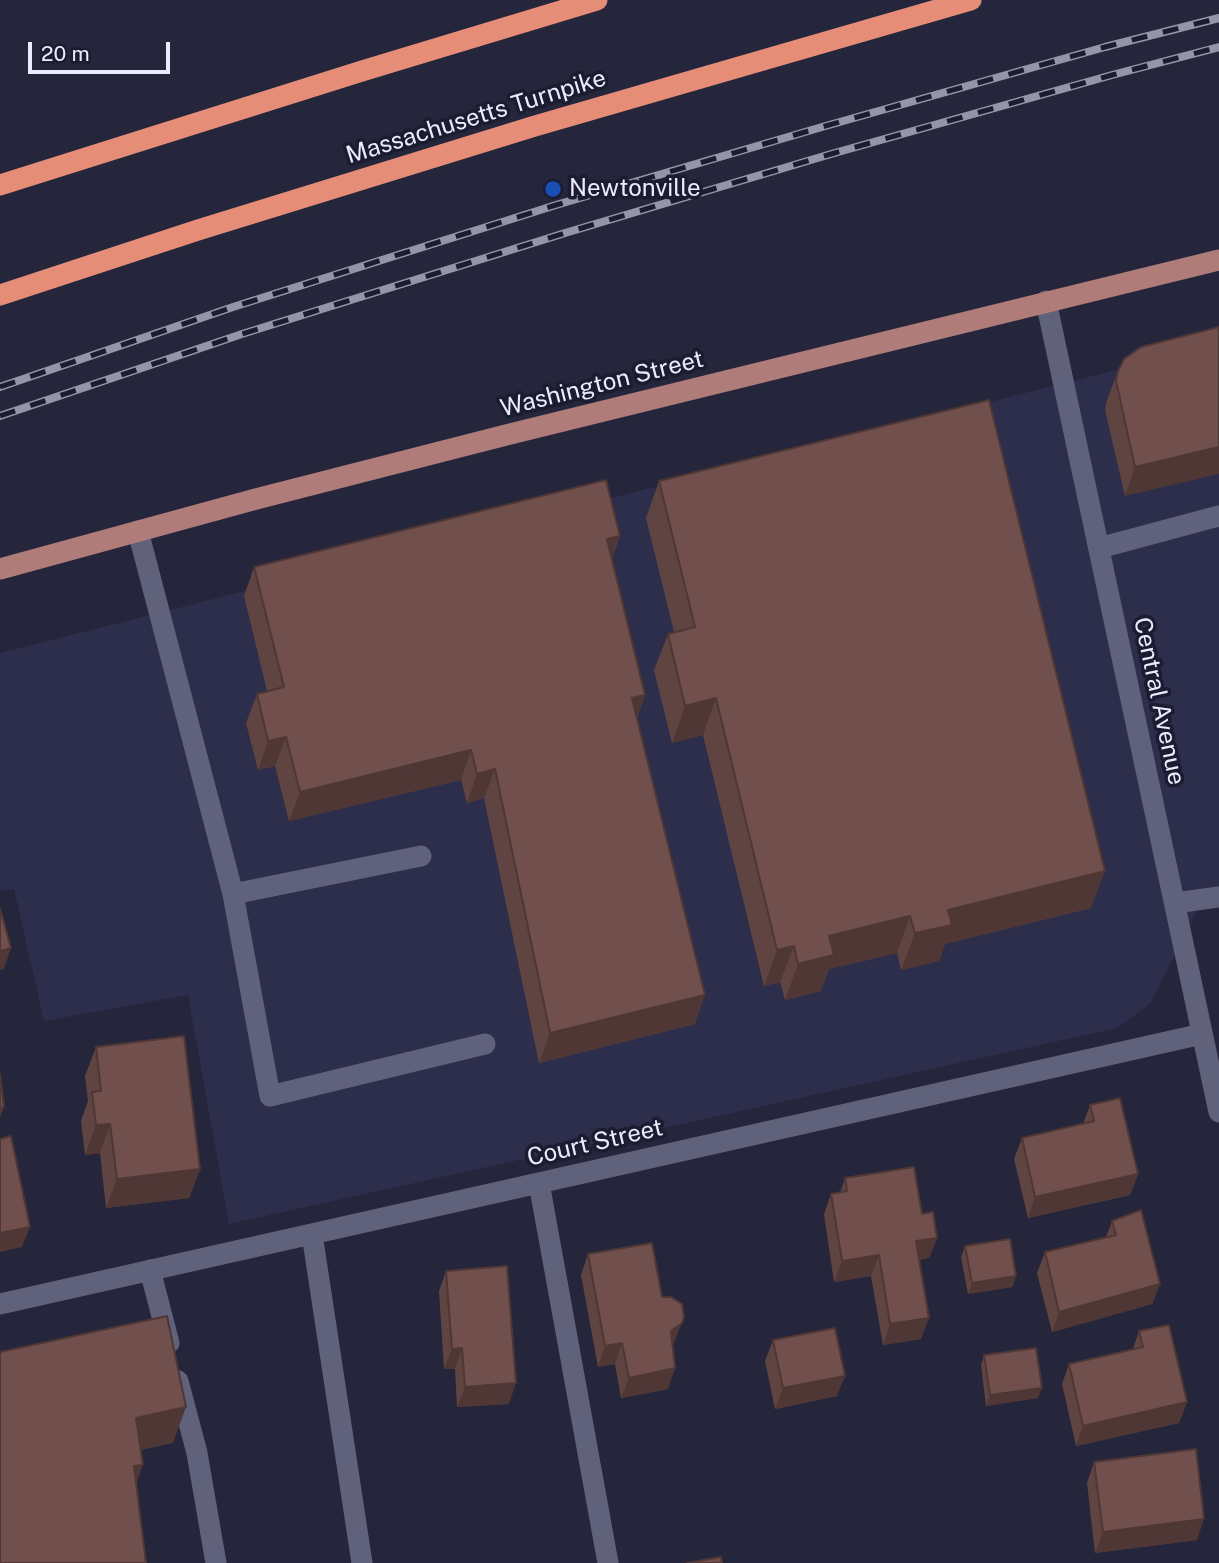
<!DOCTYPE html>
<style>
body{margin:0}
#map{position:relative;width:1219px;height:1563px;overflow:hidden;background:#25263c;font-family:"Public Sans",sans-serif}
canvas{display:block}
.scale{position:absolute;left:28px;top:42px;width:142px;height:32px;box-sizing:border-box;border:4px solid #ebecfb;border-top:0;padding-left:9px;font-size:21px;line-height:24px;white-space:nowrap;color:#ebecfb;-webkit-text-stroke:5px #1b1c31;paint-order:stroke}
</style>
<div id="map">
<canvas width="1219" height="1563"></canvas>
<div class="scale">20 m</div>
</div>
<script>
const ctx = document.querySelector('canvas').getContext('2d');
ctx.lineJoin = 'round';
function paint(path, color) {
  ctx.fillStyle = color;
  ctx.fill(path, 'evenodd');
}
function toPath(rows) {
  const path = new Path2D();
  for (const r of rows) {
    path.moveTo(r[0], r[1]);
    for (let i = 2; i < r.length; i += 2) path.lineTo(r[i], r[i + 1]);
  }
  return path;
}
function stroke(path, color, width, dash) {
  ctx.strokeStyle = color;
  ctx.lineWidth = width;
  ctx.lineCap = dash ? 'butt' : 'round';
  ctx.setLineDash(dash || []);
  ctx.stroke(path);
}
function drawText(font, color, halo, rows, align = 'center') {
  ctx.font = font + ' "Public Sans",sans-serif';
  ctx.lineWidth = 7;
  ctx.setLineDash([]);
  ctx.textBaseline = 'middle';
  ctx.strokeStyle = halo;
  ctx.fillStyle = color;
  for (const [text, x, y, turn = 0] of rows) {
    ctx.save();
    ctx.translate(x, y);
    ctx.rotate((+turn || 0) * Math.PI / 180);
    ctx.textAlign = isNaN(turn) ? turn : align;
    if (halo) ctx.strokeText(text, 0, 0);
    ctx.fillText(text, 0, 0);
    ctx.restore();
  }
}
paint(toPath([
 [1219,344,1219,895,1203,899,1150,1004,1117,1028,229,1224,188,995,44,1021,14,889,0,891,0,653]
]), '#2d2e4b');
stroke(toPath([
 [1046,301,1219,1112],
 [138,531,233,894,270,1096,485,1044],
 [1099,548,1219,516],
 [233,894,421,856],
 [1175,903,1219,897],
 [539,1183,608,1563],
 [312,1234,362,1563],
 [150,1270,169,1343],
 [0,1304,1202,1034],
 [178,1381,197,1453,216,1563]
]), '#60627b', 21);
stroke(toPath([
 [0,569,256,499,510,434,1219,260]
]), '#b07c79', 21);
stroke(toPath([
 [0,185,362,71,597,0],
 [0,295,198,230,535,126,971,0]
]), '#e68d78', 21);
const rail = toPath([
 [0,387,233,307,556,205,822,127,1105,47,1219,18],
 [0,416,242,334,565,233,831,154,1112,75,1219,47]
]);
stroke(rail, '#9495a7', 8);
stroke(rail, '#1b1c31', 5, [16]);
paint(toPath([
 [1219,327,1125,496,1105,410,1107,400,1118,371],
 [659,481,1091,908,945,944,939,961,901,970,897,953,829,969,821,991,785,1000,780,982,764,986,703,735,672,743,654,670,668,634,674,632,646,518],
 [620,536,612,559,645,695,637,718,695,1024,539,1063,484,798,467,803,461,780,289,821,275,766,258,770,246,723,257,694,267,691,244,596,254,567],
 [96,1047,200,1169,189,1198,106,1208,100,1153,85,1155,81,1121,88,1101,85,1076],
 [1090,1105,1138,1174,1130,1195,1028,1218,1014,1159,1022,1138,1083,1124],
 [845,1178,922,1214,937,1238,929,1258,919,1260,921,1339,883,1345,871,1276,834,1282,824,1214,831,1194,840,1193],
 [1112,1221,1160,1284,1152,1304,1052,1332,1037,1273,1045,1252,1106,1237],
 [965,1246,1016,1276,1012,1287,968,1294,961,1257],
 [588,1254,662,1297,674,1343,672,1345,668,1389,621,1398,615,1364,598,1367,581,1275],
 [446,1271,509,1404,457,1407,455,1369,444,1369,439,1291],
 [1139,1331,1187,1402,1179,1423,1076,1446,1062,1384,1069,1364,1133,1349],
 [773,1340,837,1396,775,1409,765,1361],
 [984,1355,1038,1398,986,1406,981,1365],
 [1094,1462,1197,1540,1095,1553,1087,1483]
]), '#604441');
paint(toPath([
 [1219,447,1219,474,1125,496,1135,467],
 [620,536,609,566,607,539],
 [645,695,635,724,632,698],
 [716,698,703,735,672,743,685,706],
 [286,737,275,766,258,770,268,741],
 [471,750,461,780,289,821,300,792],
 [495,769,484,798,467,803,477,774],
 [1105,871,1091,908,945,944,939,961,901,970,915,933,948,910],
 [910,916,897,953,829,969,821,991,785,1000,798,964,829,936],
 [794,946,780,982,764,986,777,950],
 [11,948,4,969,0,970,0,951],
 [705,995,695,1024,539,1063,550,1033],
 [4,1107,0,1118,0,1108],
 [110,1124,100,1153,85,1155,96,1125],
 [200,1169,189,1198,106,1208,117,1179],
 [1138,1174,1130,1195,1028,1218,1035,1197],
 [30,1227,22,1247,0,1252,0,1233],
 [937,1238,929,1258,909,1262,916,1241],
 [879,1255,871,1276,834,1282,842,1261],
 [1016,1276,1012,1287,968,1294,972,1283],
 [1160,1284,1152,1304,1052,1332,1059,1312],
 [684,1317,674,1343,663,1351,671,1331],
 [929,1318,921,1339,883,1345,890,1324],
 [622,1343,615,1364,598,1367,605,1346],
 [462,1348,455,1369,444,1369,452,1349],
 [675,1368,668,1389,621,1398,629,1378],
 [845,1376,837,1396,775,1409,783,1388],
 [516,1383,509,1404,457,1407,465,1387],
 [1042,1388,1038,1398,986,1406,990,1395],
 [1187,1402,1179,1423,1076,1446,1083,1426],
 [186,1407,173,1443,123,1454,136,1418],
 [143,1465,130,1501,134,1466],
 [1204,1519,1197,1540,1095,1553,1103,1532]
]), '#4e3735');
const building = toPath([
 [1219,327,1219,447,1135,467,1116,381,1118,371,1124,359,1141,347,1219,327],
 [989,400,1105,871,948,910,952,925,915,933,910,916,829,936,834,955,798,964,794,946,777,950,716,698,685,706,668,634,695,627,659,481,989,400],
 [606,480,620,536,607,539,645,695,632,698,705,995,550,1033,495,769,477,774,471,750,300,792,286,737,268,741,257,694,284,687,254,567,606,480],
 [0,908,11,948,0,951,0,908],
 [184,1036,200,1169,117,1179,110,1124,96,1125,92,1092,101,1091,96,1047,184,1036],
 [0,1074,4,1107,0,1108,0,1074],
 [1120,1098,1138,1174,1035,1197,1022,1138,1094,1121,1090,1105,1120,1098],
 [11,1136,30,1227,0,1233,0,1139,11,1136],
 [914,1167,922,1214,933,1212,937,1238,916,1241,929,1318,890,1324,879,1255,842,1261,831,1194,847,1191,845,1178,914,1167],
 [1141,1210,1160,1284,1059,1312,1045,1252,1116,1235,1112,1221,1141,1210],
 [1010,1239,1016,1276,972,1283,965,1246,1010,1239],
 [652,1243,662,1297,671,1297,682,1304,684,1317,682,1323,671,1331,675,1368,629,1378,622,1343,605,1346,588,1254,652,1243],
 [507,1266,516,1383,465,1387,462,1348,452,1349,446,1271,507,1266],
 [167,1316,186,1407,136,1418,143,1465,134,1466,146,1563,0,1563,0,1352,167,1316],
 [1169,1325,1187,1402,1083,1426,1069,1364,1143,1347,1139,1331,1169,1325],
 [835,1328,845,1376,783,1388,773,1340,835,1328],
 [1036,1348,1042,1388,990,1395,984,1355,1036,1348],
 [1196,1449,1204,1519,1103,1532,1094,1462,1196,1449],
 [721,1557,722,1563,687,1563,721,1557]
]);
paint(building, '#704f4c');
stroke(building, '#4e3735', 2);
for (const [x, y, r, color] of [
 [553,189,9,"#1a4fb4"]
]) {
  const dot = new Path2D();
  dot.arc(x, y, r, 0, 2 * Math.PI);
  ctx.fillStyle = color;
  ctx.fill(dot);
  stroke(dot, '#1b1c31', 2.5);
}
drawText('24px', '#ebecfb', '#1b1c31', [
 ["Massachusetts Turnpike",476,117,-17],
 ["Washington Street",602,384,-14],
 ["Central Avenue",1159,701,78],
 ["Court Street",595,1143,-13]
]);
drawText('24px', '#ebecfb', '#1b1c31', [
 ["Newtonville",569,189]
], 'left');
</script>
